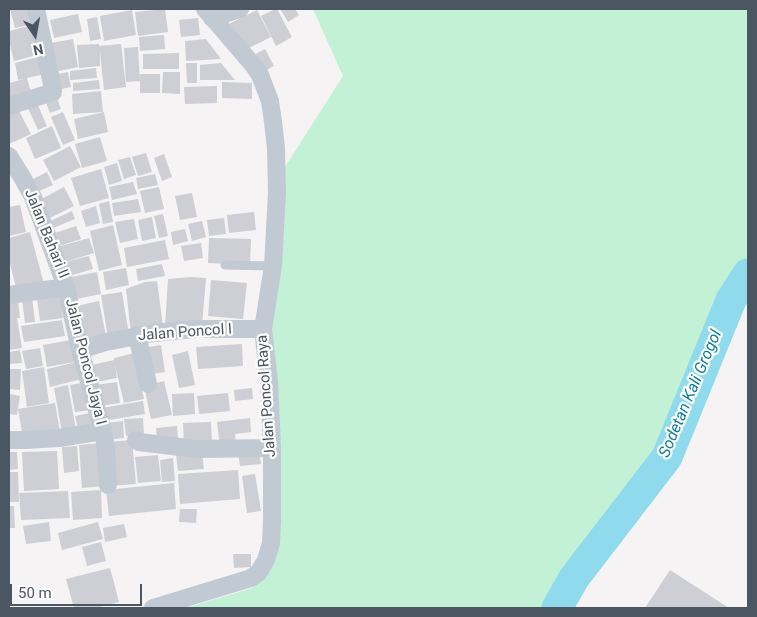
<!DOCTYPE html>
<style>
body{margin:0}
#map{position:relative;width:757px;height:617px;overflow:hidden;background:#f5f3f3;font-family:Roboto,sans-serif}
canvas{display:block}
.frame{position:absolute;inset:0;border:10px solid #4a5661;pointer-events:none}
.north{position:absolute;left:10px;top:10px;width:50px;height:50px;-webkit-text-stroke:4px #fff;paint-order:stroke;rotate:168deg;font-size:14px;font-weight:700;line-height:20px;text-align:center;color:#4a5661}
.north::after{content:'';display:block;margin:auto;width:18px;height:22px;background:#4a5661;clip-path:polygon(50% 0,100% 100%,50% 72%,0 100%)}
.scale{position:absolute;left:10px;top:584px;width:132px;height:22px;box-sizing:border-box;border:2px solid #4a5661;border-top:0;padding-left:6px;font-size:15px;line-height:18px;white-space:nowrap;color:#4a5661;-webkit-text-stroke:4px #fff;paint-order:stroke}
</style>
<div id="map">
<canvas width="757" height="617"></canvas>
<div class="frame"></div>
<div class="north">N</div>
<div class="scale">50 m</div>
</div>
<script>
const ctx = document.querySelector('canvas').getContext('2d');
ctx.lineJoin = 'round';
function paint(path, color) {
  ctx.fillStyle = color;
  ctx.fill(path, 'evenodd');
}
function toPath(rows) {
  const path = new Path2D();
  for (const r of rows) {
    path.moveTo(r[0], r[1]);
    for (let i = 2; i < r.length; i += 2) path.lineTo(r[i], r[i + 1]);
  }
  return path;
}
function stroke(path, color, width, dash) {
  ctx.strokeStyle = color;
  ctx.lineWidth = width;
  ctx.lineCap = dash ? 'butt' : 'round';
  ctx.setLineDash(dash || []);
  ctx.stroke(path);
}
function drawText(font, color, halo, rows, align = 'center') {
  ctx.font = font + ' Roboto,sans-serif';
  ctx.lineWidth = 4.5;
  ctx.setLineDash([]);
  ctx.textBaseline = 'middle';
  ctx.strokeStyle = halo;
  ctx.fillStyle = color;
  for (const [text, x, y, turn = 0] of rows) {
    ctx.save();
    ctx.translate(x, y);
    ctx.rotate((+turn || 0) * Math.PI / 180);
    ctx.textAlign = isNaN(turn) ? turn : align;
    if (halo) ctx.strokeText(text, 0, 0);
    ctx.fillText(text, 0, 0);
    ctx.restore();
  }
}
paint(toPath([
 [313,9,748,9,748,274,731,300,667,457,574,578,557,608,186,608,252,588,279,549,280,452,267,344,278,178,343,76]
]), '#c3f1d5');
stroke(toPath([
 [557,608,574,578,667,457,731,300,748,274]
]), '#90daee', 31);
paint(toPath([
 [10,9,32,9,35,24,15,28],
 [165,9,168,32,138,36,135,12],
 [275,9,277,9,292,37,276,46,261,16],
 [280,9,295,9,299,15,288,22],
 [132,10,136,35,104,41,100,16],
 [257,10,271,37,243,51,229,24],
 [78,14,82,32,54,38,50,20],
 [97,17,101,39,90,41,87,19],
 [198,18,200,35,181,37,179,20],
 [33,25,41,54,14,61,9,41,9,31],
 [164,35,165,49,140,51,139,37],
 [73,39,78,67,50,73,45,44],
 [206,39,221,59,186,61,185,41],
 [99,44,99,46,121,44,126,87,104,90,100,51,100,66,79,68,77,45],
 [138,47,140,81,126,82,124,48],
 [265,49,274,66,261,73,252,56],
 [179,53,179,69,143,69,143,54],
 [41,56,45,74,18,80,15,63],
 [186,63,197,63,197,83,187,83],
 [221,63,235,80,200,80,200,65],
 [96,68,97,78,70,80,70,71,79,70,79,72,79,70],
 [68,72,71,87,56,90,53,75],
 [163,72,180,72,180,94,162,93],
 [140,74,160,74,160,93,140,93],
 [27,78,32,96,9,100,9,83],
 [99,80,100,89,73,91,73,83],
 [222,82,252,83,252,99,222,98],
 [217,86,217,103,185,104,184,87],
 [101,91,103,112,73,114,72,94],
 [56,95,61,109,50,113,45,100],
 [37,103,47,126,38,130,28,108],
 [18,109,31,134,9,144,9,113],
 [63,112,75,140,63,145,51,117],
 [104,112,108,132,78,139,74,119],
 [52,126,61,148,35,159,26,138],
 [100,137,107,161,82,168,75,144],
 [70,146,81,167,54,181,43,160],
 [146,153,152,172,138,176,132,157],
 [164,154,172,177,162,181,154,158],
 [130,157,136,175,124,179,118,160],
 [117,163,122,181,109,185,104,167],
 [101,169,109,198,80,206,71,178],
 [47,172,53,185,35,193,29,181],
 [155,174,158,185,138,189,136,178],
 [133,182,137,194,112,200,109,187],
 [64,187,74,206,46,220,36,202],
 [159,187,164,209,145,213,140,191],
 [192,193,197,217,180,220,175,196],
 [138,199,141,212,114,216,112,203],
 [109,201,113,222,103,224,99,204],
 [20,205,26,232,9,236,9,207],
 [96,206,100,223,86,227,81,211],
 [72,211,75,219,51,229,48,222],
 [254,212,256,230,229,233,227,215],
 [163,214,168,236,159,238,154,216],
 [152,217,156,238,142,241,138,220],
 [224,218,226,234,209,236,207,220],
 [134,219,138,239,120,243,115,222],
 [202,221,206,237,192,241,188,224],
 [113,225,122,265,99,271,90,231],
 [76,226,81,239,53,248,49,235],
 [185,229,188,241,173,245,171,232],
 [30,232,44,284,17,291,9,260,9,238],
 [89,238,94,253,65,262,89,256,93,269,66,277,54,248],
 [209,238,251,239,250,265,208,263],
 [165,240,169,259,127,267,124,248],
 [201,243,203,258,184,261,181,246],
 [162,264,165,276,138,281,136,269],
 [126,268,129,285,106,290,103,272],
 [97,272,101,294,71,300,66,278],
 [191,277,206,278,202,325,165,326,168,279],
 [211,280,247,283,243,319,208,316],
 [157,281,163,326,131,334,126,289,145,282],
 [122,292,129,335,108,338,101,295],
 [60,295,63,318,40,321,37,298],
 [32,298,35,322,25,323,22,299],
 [18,301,20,318,17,318,22,348,9,350,9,302],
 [99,301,106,336,79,342,72,307],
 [62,320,65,336,24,342,21,326],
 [71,340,75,362,47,367,43,345],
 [242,344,243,366,198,369,196,347],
 [161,345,165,372,147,375,143,348],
 [40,348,43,366,26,369,22,351],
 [20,350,22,363,9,364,9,352],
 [188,351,195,385,179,388,172,355],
 [134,353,144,399,124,403,115,365,117,378,91,383,87,366,114,360,114,358],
 [77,362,82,379,50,387,47,369],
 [44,367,49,403,27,407,22,371],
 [9,369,21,369,20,390,9,389],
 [164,381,172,415,151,419,144,386],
 [87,382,92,410,75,412,70,385],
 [117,382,120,403,99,406,95,385],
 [68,385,76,430,62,432,54,388],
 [252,388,253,399,235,401,234,390],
 [194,393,195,414,173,416,172,394],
 [228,393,230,411,199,414,197,396],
 [9,394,20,396,17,415,9,414],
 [143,401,145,414,103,421,101,408],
 [55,403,60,432,23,438,18,409],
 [95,412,98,430,79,433,75,416],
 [143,418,144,435,126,436,124,419],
 [250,418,251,432,235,434,236,445,220,447,217,422],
 [123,421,124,438,106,440,105,423],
 [211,422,212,444,184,445,183,423],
 [177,426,178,441,157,442,156,428],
 [132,440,136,484,110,486,107,442],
 [101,443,104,486,82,488,79,445],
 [77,446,79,471,64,473,62,447],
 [259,450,261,464,240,466,238,453],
 [57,451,59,489,24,491,22,452],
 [9,452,17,452,18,469,9,470],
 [202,452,204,469,178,471,176,454],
 [158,455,161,481,138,483,135,457],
 [173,458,175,481,162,482,160,460],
 [238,470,240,499,180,504,178,474],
 [9,472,18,472,19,502,9,502],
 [255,474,261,511,247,513,242,476],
 [174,483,176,509,109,516,106,490],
 [101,490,102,518,73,520,71,492],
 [68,491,70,518,21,520,19,493],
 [9,506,14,506,15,528,9,528],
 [180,509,197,509,196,523,179,522],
 [49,522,51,541,26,544,23,526],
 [98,522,103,539,62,550,58,533],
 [124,524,127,537,105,542,103,528],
 [101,542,106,561,87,566,82,547],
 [233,554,251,554,251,567,234,568],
 [110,568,119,602,96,608,74,608,66,579],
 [670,570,729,608,645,608]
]), '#cdcfd5');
stroke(toPath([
 [225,265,273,266]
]), '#c1cad2', 9);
stroke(toPath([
 [212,18,240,9],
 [9,106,53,92,53,89,36,9],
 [9,156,22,177,33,197,66,287,80,350,103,431,106,449,108,485],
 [9,295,66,287],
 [137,335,148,384],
 [80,350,106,342,154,333,195,329,263,329],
 [9,440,26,440,59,438,103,431],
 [136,440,139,442,196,449,272,448],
 [153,608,251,578,259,572,266,560,271,543,272,521,272,448,269,381,263,329,273,266,277,193,276,148,273,122,270,101,260,75,254,66,205,9]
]), '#c1cad2', 18);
drawText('15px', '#4a5661', '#fff', [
 ["Jalan Bahari II",46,234,68],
 ["Jalan Poncol I",185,333,-4],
 ["Jalan Poncol Jaya I",85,362,76],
 ["Jalan Poncol Raya",267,396,-94]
]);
drawText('italic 16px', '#0c7c9b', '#fff', [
 ["Sodetan Kali Grogol",691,394,-67]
]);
</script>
